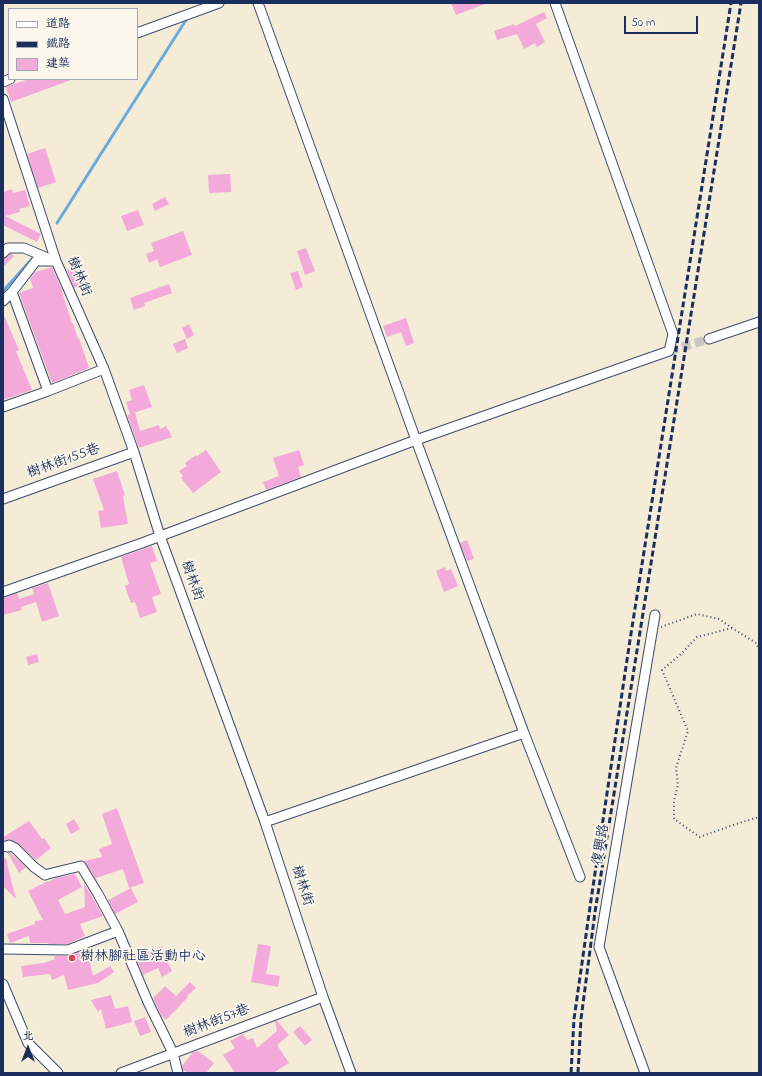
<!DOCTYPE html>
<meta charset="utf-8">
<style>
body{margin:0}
#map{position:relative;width:762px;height:1076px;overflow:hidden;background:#f5ecd7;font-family:"Indie Flower","LXGW WenKai TC",sans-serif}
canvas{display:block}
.frame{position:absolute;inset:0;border:4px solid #1b2f5e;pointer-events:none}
.legend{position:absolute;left:8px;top:8px;width:130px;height:72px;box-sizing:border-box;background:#fbf7ec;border:1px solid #a1a7b3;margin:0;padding:5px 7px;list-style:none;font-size:12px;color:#1b2f5e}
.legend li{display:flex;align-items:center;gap:8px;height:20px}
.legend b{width:20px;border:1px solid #a1a7b3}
.north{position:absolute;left:8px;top:1028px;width:40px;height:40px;-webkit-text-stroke:3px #fbf7ec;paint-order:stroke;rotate:0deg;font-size:11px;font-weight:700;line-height:16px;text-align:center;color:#1b2f5e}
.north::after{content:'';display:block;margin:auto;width:14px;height:18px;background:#1b2f5e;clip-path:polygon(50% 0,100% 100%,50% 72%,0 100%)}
.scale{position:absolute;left:624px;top:16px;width:74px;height:18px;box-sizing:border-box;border:2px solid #1b2f5e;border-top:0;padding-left:5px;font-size:12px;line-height:14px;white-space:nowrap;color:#1b2f5e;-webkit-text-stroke:3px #fbf7ec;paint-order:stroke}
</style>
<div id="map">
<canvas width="762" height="1076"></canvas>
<div class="frame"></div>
<ul class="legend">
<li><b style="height:5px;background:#fff"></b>道路</li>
<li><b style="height:5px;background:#1b2f5e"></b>鐵路</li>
<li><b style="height:11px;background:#f3a9da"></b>建築</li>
</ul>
<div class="north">北</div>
<div class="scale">50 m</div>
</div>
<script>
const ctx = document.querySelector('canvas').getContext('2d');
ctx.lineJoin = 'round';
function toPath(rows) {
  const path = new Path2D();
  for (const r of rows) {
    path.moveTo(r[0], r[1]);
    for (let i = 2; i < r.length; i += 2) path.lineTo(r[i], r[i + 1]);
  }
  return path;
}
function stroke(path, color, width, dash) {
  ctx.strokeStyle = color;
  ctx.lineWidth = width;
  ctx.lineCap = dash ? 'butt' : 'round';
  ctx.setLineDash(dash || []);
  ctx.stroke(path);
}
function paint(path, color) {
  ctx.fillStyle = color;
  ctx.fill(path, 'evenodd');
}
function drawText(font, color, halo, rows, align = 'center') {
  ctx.font = font + ' "Indie Flower","LXGW WenKai TC",sans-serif';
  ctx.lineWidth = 3.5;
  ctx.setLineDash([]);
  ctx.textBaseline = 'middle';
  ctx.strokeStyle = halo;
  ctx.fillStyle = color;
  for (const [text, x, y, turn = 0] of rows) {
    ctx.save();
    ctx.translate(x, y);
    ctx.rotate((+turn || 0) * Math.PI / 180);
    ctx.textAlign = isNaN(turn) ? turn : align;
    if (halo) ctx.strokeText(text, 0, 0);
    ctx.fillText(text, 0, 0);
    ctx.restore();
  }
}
stroke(toPath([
 [57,223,186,20],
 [3,291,32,259]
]), '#69abde', 3);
paint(toPath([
 [451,3,485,3,485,4,456,15],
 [544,12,547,18,536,24,545,42,537,47,535,43,524,49,517,34,497,40,494,31,514,24,515,26],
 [29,79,70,79,71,80,11,102,6,87],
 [45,148,56,182,38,188,27,154],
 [230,174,231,192,209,193,208,175],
 [12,189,13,193,25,190,30,206,19,209,20,212,5,216,41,234,37,242,3,225,3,192],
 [165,197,169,204,155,211,152,204],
 [138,210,144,225,127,231,121,216],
 [183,231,192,255,160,267,157,259,149,263,146,254,154,251,151,243],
 [306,248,315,271,305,275,297,251],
 [10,254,12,254,14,256,3,267,3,259,7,257],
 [52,267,63,292,62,292,72,323,73,323,78,339,79,338,89,368,52,383,19,293,33,288,30,278,35,272],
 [74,267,81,285,74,288,67,270],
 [298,271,303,287,296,290,290,273],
 [169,284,172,293,144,303,145,306,134,310,130,298],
 [3,313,19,350,16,351,32,390,3,400],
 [406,318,414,343,406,346,401,332,387,337,383,326],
 [189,324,194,335,187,339,182,328],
 [185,339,188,348,177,353,173,344],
 [144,385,152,407,133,413,135,412,140,431,159,425,160,429,166,426,172,437,139,448,127,415,130,414,126,402,132,400,129,390],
 [206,450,221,472,193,493,181,478,183,476,179,471,187,466,185,463,196,455,197,456],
 [299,450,304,465,298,467,301,477,266,490,263,482,279,476,273,458],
 [117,471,125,495,123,496,128,524,101,528,98,511,104,510,93,479],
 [467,540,474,559,467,561,460,543],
 [152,546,157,561,150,563,161,594,152,597,157,612,140,618,135,602,131,603,125,586,129,584,121,557],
 [445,567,446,571,451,569,458,586,444,592,436,571],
 [48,583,59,616,42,622,36,602,21,607,22,610,3,615,3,598,17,593,19,599,34,594,32,588],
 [37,654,39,662,28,665,26,657],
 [117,808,144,883,129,888,123,869,96,878,97,881,84,861,102,857,99,849,112,844,102,814],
 [74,819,80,829,71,834,66,824],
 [29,821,42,839,44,838,51,848,36,860,18,843,11,840,8,839,5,840,3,839,3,838,8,834],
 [10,853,26,867,19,873,8,853],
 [6,858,11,880,16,899,3,886,3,859],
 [75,874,82,887,58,900,65,914,85,907,84,883,103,916,80,924,85,936,67,944,49,944,48,943,30,943,29,936,10,943,7,934,35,924,35,921,43,920,28,891,48,881,48,882,56,878],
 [131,888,138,902,115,914,108,900],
 [258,944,271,946,266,974,280,976,278,987,251,982],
 [162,946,169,960,167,961,172,971,162,977,158,968,143,975,136,957],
 [84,950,86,956,88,955,93,976,110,966,114,972,98,983,68,990,64,975,52,980,50,974,23,977,21,966,44,963,55,959,54,956,70,956],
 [190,982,196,988,187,996,188,997,166,1020,161,1015,153,998,165,986,176,996],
 [111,995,115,1009,128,1006,132,1022,106,1029,101,1009,98,1012,91,1000],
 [145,1017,151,1032,140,1036,134,1021],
 [277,1021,289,1035,277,1045,289,1063,273,1073,235,1073,223,1055,235,1048,230,1041,243,1034,247,1040,253,1038,257,1048,277,1031,275,1022],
 [300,1026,312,1040,305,1046,293,1032],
 [198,1051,214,1063,206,1073,188,1073,183,1070,182,1066,193,1052]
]), '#f3a9da');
stroke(toPath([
 [669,351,709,339]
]), '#c9c6bf', 9, [9, 4.5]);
const minor = toPath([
 [258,3,416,440,524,733,265,822],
 [137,33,219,3],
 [3,82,10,79],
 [3,99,56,261,104,369,134,452,160,536,265,822,323,997,351,1073],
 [3,253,8,248,24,248,50,259],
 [12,292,48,391],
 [3,301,12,292,36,261,56,261],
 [709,339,759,322],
 [3,407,48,391,104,369],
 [3,499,134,452],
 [3,592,142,543,416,440,669,351,673,334,555,3],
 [524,733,580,877],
 [3,846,8,847,9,845,15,848,34,867,45,875,48,874,81,866,98,894,118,931,148,1002,173,1053,178,1073],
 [3,949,68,950,118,931],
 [3,984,28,1043,58,1073],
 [121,1073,323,997],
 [645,1073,599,947,655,615]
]);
stroke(minor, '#3c4b70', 11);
stroke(toPath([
 [661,627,697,614,719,619,732,628,756,643,759,649],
 [732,628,697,637,681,654,662,670,688,731,676,768,678,785,674,800,674,819,700,837,733,825,759,817]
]), '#3c4b70', 2, [1, 3]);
stroke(minor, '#fff', 9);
stroke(toPath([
 [571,1073,574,1019,591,900,630,640,731,3],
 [578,1073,581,1019,595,912,741,3]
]), '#1b2f5e', 3, [6, 3]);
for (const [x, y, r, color] of [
 [72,958,4,"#d1495b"]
]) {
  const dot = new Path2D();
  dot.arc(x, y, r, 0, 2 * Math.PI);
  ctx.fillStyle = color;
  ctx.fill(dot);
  stroke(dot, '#fbf7ec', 1.5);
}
drawText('14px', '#1b2f5e', '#fbf7ec', [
 ["樹林街",78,277,67],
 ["樹林街155巷",64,462,-20],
 ["樹林街",191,581,70],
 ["復興路",602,845,-80],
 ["樹林街",301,886,72],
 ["樹林街57巷",217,1022,-21]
]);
drawText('14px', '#1b2f5e', '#fbf7ec', [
 ["樹林腳社區活動中心",80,958]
], 'left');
</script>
